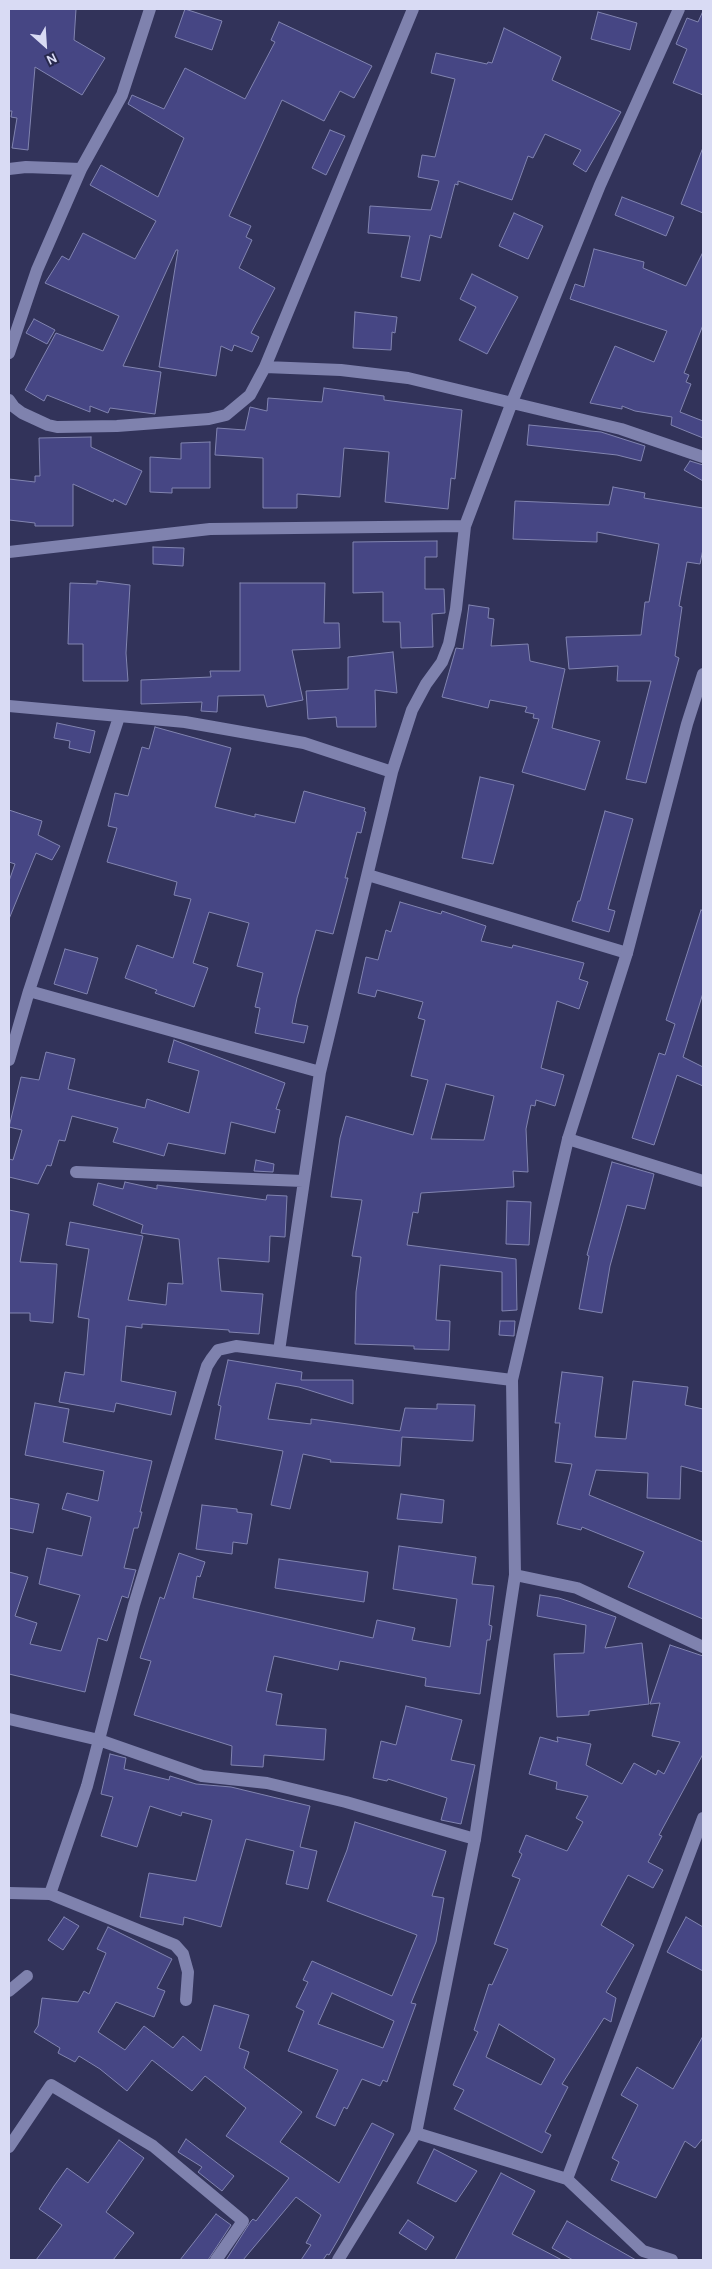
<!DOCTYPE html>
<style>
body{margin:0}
#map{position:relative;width:712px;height:2269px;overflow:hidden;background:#32335a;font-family:Karla,sans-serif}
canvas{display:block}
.frame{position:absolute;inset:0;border:10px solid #d9dbf4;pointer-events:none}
.north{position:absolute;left:20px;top:20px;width:50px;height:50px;-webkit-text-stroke:4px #28294e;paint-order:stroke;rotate:154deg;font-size:14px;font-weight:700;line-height:20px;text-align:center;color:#d9dbf4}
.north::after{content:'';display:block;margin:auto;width:18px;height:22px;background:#d9dbf4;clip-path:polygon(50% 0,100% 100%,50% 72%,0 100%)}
</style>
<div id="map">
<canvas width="712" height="2269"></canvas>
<div class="frame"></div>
<div class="north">N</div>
</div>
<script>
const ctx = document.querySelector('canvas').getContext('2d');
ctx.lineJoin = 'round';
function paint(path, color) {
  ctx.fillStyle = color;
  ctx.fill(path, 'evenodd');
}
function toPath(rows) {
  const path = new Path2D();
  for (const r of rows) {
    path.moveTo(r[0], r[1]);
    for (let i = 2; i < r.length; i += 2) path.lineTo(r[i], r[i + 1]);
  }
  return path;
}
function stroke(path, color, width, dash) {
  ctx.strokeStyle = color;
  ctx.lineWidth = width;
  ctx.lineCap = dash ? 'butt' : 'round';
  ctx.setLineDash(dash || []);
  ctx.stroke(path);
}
const building = toPath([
 [9,9,76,9,74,40,105,58,82,95,35,67,28,150,12,148,17,118,11,117,12,111,9,111,9,9],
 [185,9,222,21,212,50,175,37,185,9],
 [703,11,703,95,673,83,687,49,676,44,687,18,698,22,703,11],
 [598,12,637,23,630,50,591,39,598,12],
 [279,22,372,66,354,98,340,91,324,121,282,100,229,216,251,226,246,237,252,240,239,268,275,288,251,333,259,337,252,352,234,345,232,351,221,346,216,376,159,367,178,250,176,250,123,366,161,372,155,414,110,408,108,413,90,406,90,412,47,395,44,401,25,390,56,333,103,351,119,316,45,283,62,256,69,260,83,233,135,259,156,221,90,185,101,165,158,197,184,138,128,104,132,95,164,109,185,68,245,99,275,42,271,40,279,22],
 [504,28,561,57,552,80,621,112,586,172,573,164,581,150,545,134,533,158,528,156,512,200,458,181,458,185,455,184,441,238,430,235,420,281,401,277,410,236,368,233,370,206,431,210,439,181,418,177,422,155,435,157,455,79,431,73,436,53,487,64,488,62,492,63,504,28],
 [330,130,345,136,326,175,312,168,330,130],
 [702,150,703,150,703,213,681,204,702,150],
 [622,197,674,217,666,236,615,215,622,197],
 [514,213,543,226,528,259,499,246,514,213],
 [594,249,644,262,643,268,686,286,703,252,703,325,684,373,689,375,686,382,691,384,680,412,703,421,703,438,671,425,672,417,635,411,622,406,622,409,590,403,615,346,654,362,667,331,570,299,575,284,584,287,594,249],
 [472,274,518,297,487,354,459,340,476,307,460,299,472,274],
 [355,312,397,317,395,333,392,332,391,350,353,348,355,312],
 [34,319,55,330,47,344,26,333,34,319],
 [324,388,384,396,384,400,462,410,455,479,451,478,448,509,385,502,389,452,344,448,340,497,297,494,297,508,263,508,263,458,215,455,217,428,245,430,250,407,267,411,268,398,322,402,324,388],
 [529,425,601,432,645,446,641,461,617,455,527,445,529,425],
 [91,437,91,447,142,471,126,505,114,499,113,502,73,484,73,526,35,526,35,523,9,520,9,479,35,482,35,476,40,476,39,438,91,437],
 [210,442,210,488,172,488,172,493,150,492,150,457,181,459,181,443,210,442],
 [690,461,703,465,703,481,684,470,690,461],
 [613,487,645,493,644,498,703,508,703,549,700,564,687,562,679,606,682,607,675,656,679,658,646,783,626,779,651,681,617,681,618,666,569,669,566,637,641,635,645,602,649,602,659,544,597,532,597,542,513,539,515,501,609,505,613,487],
 [437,541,437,557,425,557,425,589,444,589,445,613,432,614,433,647,401,648,400,622,383,622,383,592,353,593,353,542,437,541],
 [153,547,184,548,183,566,153,564,153,547],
 [97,581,130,585,126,653,128,681,83,681,83,644,68,644,70,583,97,584,97,581],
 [240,583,325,583,324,623,339,623,340,648,292,650,303,700,267,707,264,695,218,696,217,712,201,711,202,702,141,704,141,680,211,677,210,671,240,671,240,583],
 [469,605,489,608,488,618,494,619,491,646,528,644,530,661,565,669,552,728,600,741,585,790,522,772,539,719,533,718,534,714,525,712,527,707,490,700,488,708,442,697,456,648,463,649,469,605],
 [393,652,397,693,375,690,376,727,337,727,336,717,308,719,306,691,348,689,348,657,393,652],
 [57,723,95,731,90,753,69,748,70,741,54,738,57,723],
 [155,727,231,748,215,807,255,817,255,814,295,823,304,791,365,808,364,811,366,812,361,833,357,832,345,878,348,878,333,934,316,930,297,998,292,1023,308,1026,304,1043,255,1033,260,1008,255,1007,263,973,237,966,249,923,209,912,193,963,208,968,194,1007,155,993,157,990,125,978,137,945,173,958,191,899,174,895,177,882,107,862,117,828,108,826,115,793,128,796,142,747,149,749,155,727],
 [480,777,514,785,493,864,462,858,480,777],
 [9,810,42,821,38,835,60,846,52,860,36,853,9,919,9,881,15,864,9,862,9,810],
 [605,811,633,819,608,909,615,911,609,932,572,921,578,901,580,901,605,811],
 [400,902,441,914,442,911,486,926,481,941,512,948,513,945,584,963,579,979,588,982,579,1009,557,1001,541,1068,564,1075,555,1106,536,1100,535,1106,531,1105,526,1129,528,1172,513,1171,514,1187,421,1193,418,1213,413,1212,407,1245,516,1259,517,1310,502,1311,502,1272,440,1265,436,1320,450,1321,449,1350,414,1349,414,1346,355,1344,356,1292,361,1257,352,1256,362,1200,331,1197,340,1138,346,1116,413,1135,428,1080,411,1076,425,1020,418,1018,423,1002,377,990,375,997,358,993,366,957,378,960,386,930,391,932,400,902],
 [446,1084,494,1096,484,1140,431,1139,446,1084],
 [701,910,703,911,703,993,683,1057,703,1067,703,1086,677,1075,654,1145,632,1138,659,1053,665,1055,675,1024,666,1020,701,910],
 [65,949,98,958,87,994,54,984,65,949],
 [174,1040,285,1083,276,1109,280,1110,275,1133,231,1122,225,1154,168,1143,164,1156,113,1142,118,1128,72,1116,65,1141,59,1140,51,1166,47,1165,38,1184,9,1177,9,1159,13,1160,22,1130,9,1127,21,1077,39,1080,46,1052,75,1059,68,1089,145,1108,147,1099,189,1113,199,1071,168,1062,174,1040],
 [256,1160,274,1164,273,1172,254,1171,256,1160],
 [612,1162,654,1174,645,1209,627,1205,610,1266,602,1313,579,1309,589,1256,587,1255,612,1162],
 [125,1182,157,1189,157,1185,266,1200,267,1195,287,1196,285,1237,270,1236,269,1262,218,1258,221,1291,263,1294,259,1334,229,1332,229,1330,142,1324,142,1328,126,1326,121,1381,176,1392,171,1415,116,1403,114,1412,59,1402,65,1372,84,1375,89,1319,78,1317,89,1249,66,1245,70,1222,143,1236,128,1300,166,1305,168,1283,183,1284,179,1239,141,1233,143,1225,93,1205,98,1183,123,1189,125,1182],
 [507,1201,531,1202,529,1245,506,1244,507,1201],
 [9,1210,29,1214,20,1262,57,1264,53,1323,30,1321,30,1313,9,1313,9,1210],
 [500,1321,515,1321,514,1336,499,1335,500,1321],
 [228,1360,302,1372,301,1380,353,1380,353,1404,299,1387,276,1383,268,1419,311,1424,311,1419,400,1431,405,1408,437,1409,437,1404,475,1405,473,1441,402,1437,400,1466,330,1462,331,1460,303,1454,290,1509,271,1505,283,1451,215,1439,221,1406,218,1405,228,1360],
 [562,1372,603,1377,595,1437,626,1439,633,1381,688,1387,685,1405,703,1409,703,1472,681,1466,680,1499,647,1498,648,1473,596,1470,589,1495,703,1542,703,1619,628,1587,644,1552,582,1527,581,1530,557,1524,572,1464,555,1462,560,1423,555,1423,562,1372],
 [35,1403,69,1409,63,1442,152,1461,140,1512,142,1512,138,1528,134,1528,124,1568,136,1570,135,1573,128,1598,122,1596,107,1641,98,1638,85,1692,9,1674,9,1572,28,1577,15,1616,37,1623,30,1644,61,1651,80,1595,39,1584,47,1548,82,1556,91,1517,62,1509,67,1493,98,1501,104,1471,25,1455,35,1403],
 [401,1494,444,1500,442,1523,397,1519,401,1494],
 [9,1498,39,1504,33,1533,9,1528,9,1498],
 [202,1505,237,1509,237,1512,252,1514,247,1544,233,1542,232,1554,196,1549,202,1505],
 [399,1546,476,1557,472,1584,494,1586,489,1625,492,1626,490,1640,487,1640,480,1694,425,1686,426,1678,340,1661,338,1670,274,1656,266,1691,282,1694,276,1725,326,1729,324,1760,264,1755,263,1767,231,1765,232,1746,134,1715,151,1661,140,1658,160,1597,164,1599,179,1553,205,1562,200,1577,197,1576,193,1598,373,1638,377,1620,415,1628,412,1640,450,1647,457,1599,393,1589,399,1546],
 [279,1559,368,1572,364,1602,275,1588,279,1559],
 [540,1595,559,1598,616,1617,605,1648,642,1643,649,1704,589,1711,589,1715,557,1717,554,1654,584,1653,586,1625,537,1616,540,1595],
 [670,1645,703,1656,703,1754,659,1835,662,1836,648,1862,663,1870,653,1888,628,1875,601,1925,634,1945,606,1992,616,1998,611,2022,604,2018,562,2084,568,2087,545,2132,551,2135,542,2153,454,2109,464,2090,453,2085,478,2032,474,2030,489,1984,492,1985,508,1949,494,1944,520,1879,512,1876,522,1854,519,1852,526,1835,567,1851,583,1822,576,1818,588,1796,556,1789,557,1782,529,1774,540,1737,558,1742,557,1737,591,1744,586,1765,622,1784,634,1763,656,1775,658,1770,664,1774,680,1742,652,1736,660,1703,650,1704,670,1645],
 [499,2024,555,2059,541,2085,486,2057,499,2024],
 [406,1706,462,1720,451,1760,475,1765,461,1824,441,1820,447,1798,388,1779,387,1781,373,1778,381,1741,396,1745,406,1706],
 [110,1754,126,1758,124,1769,169,1780,170,1776,196,1784,231,1787,310,1806,300,1847,317,1851,308,1889,286,1884,294,1851,246,1839,221,1927,184,1917,183,1925,140,1917,149,1873,196,1881,212,1820,182,1812,181,1816,150,1806,137,1847,101,1836,113,1797,101,1794,110,1754],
 [355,1822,446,1851,432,1896,444,1898,436,1942,411,2003,416,2004,387,2082,383,2080,380,2086,362,2079,347,2109,344,2107,335,2126,316,2117,338,2070,288,2051,304,2011,296,2007,308,1982,303,1980,312,1961,392,1996,417,1935,327,1901,347,1850,355,1822],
 [332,1993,394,2021,383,2048,318,2024,332,1993],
 [64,1917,79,1926,63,1950,48,1940,64,1917],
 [686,1917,703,1927,703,1971,667,1952,686,1917],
 [108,1927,172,1959,157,1988,165,1991,154,2017,116,2002,98,2032,125,2050,144,2026,173,2048,183,2036,201,2051,214,2005,249,2015,239,2048,249,2052,244,2068,302,2112,280,2142,339,2183,372,2123,394,2134,339,2238,329,2255,327,2254,323,2260,301,2260,311,2245,306,2243,321,2215,296,2197,243,2260,226,2260,251,2221,253,2219,256,2221,289,2178,226,2136,246,2108,205,2076,192,2091,152,2060,127,2091,100,2069,79,2056,75,2062,58,2053,60,2048,34,2032,38,2026,42,1998,78,2002,84,1991,89,1994,106,1953,97,1949,108,1927],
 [703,2036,703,2138,695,2148,685,2141,656,2198,611,2180,619,2162,612,2158,638,2105,621,2095,637,2067,673,2089,703,2036],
 [186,2139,234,2176,222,2191,198,2172,202,2167,178,2152,186,2139],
 [119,2140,144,2158,106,2212,134,2233,113,2260,36,2260,62,2225,39,2209,54,2186,67,2168,88,2183,119,2140],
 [434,2149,477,2171,456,2202,417,2183,434,2149],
 [501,2173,535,2191,512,2234,562,2260,455,2260,501,2173],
 [216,2214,231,2225,208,2260,180,2260,216,2214],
 [408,2220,434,2237,426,2250,399,2233,408,2220],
 [567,2221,636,2260,573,2260,552,2248,567,2221]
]);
paint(building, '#464684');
stroke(building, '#8184b0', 1);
stroke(toPath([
 [9,169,26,167,81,169],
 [9,353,37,270,81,169,122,95,150,9],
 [265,367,341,370,408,378,621,429,703,457],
 [9,400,14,407,22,413,48,425,57,427,117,426,209,419,226,415,250,395,265,367,413,9],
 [9,552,210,529,465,526],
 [9,706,185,722,304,743,392,772],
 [368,875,627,953],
 [29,991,320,1072],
 [9,1060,29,991,119,717],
 [568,1139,703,1181],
 [76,1172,303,1181],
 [279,1351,320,1072,392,772,412,710,426,684,442,662,449,644,456,609,465,526,512,402,600,185,679,9],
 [515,1575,577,1588,703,1647],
 [9,1719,99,1740,202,1776,267,1783,346,1802,475,1839],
 [9,1893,50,1894,175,1945,183,1954,188,1972,186,2000],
 [50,1894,87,1786,134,1605,207,1366,212,1358,218,1350,236,1346,512,1380],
 [9,1991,27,1976],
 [416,2133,567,2179,643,2251,672,2260],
 [9,2147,51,2085,153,2146,243,2221,216,2260],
 [567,2179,703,1818]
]), '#7f82ae', 12);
stroke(toPath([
 [338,2260,416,2133,475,1839,515,1575,512,1380,568,1139,627,953,687,724,703,674]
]), '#7f82ae', 12);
</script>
